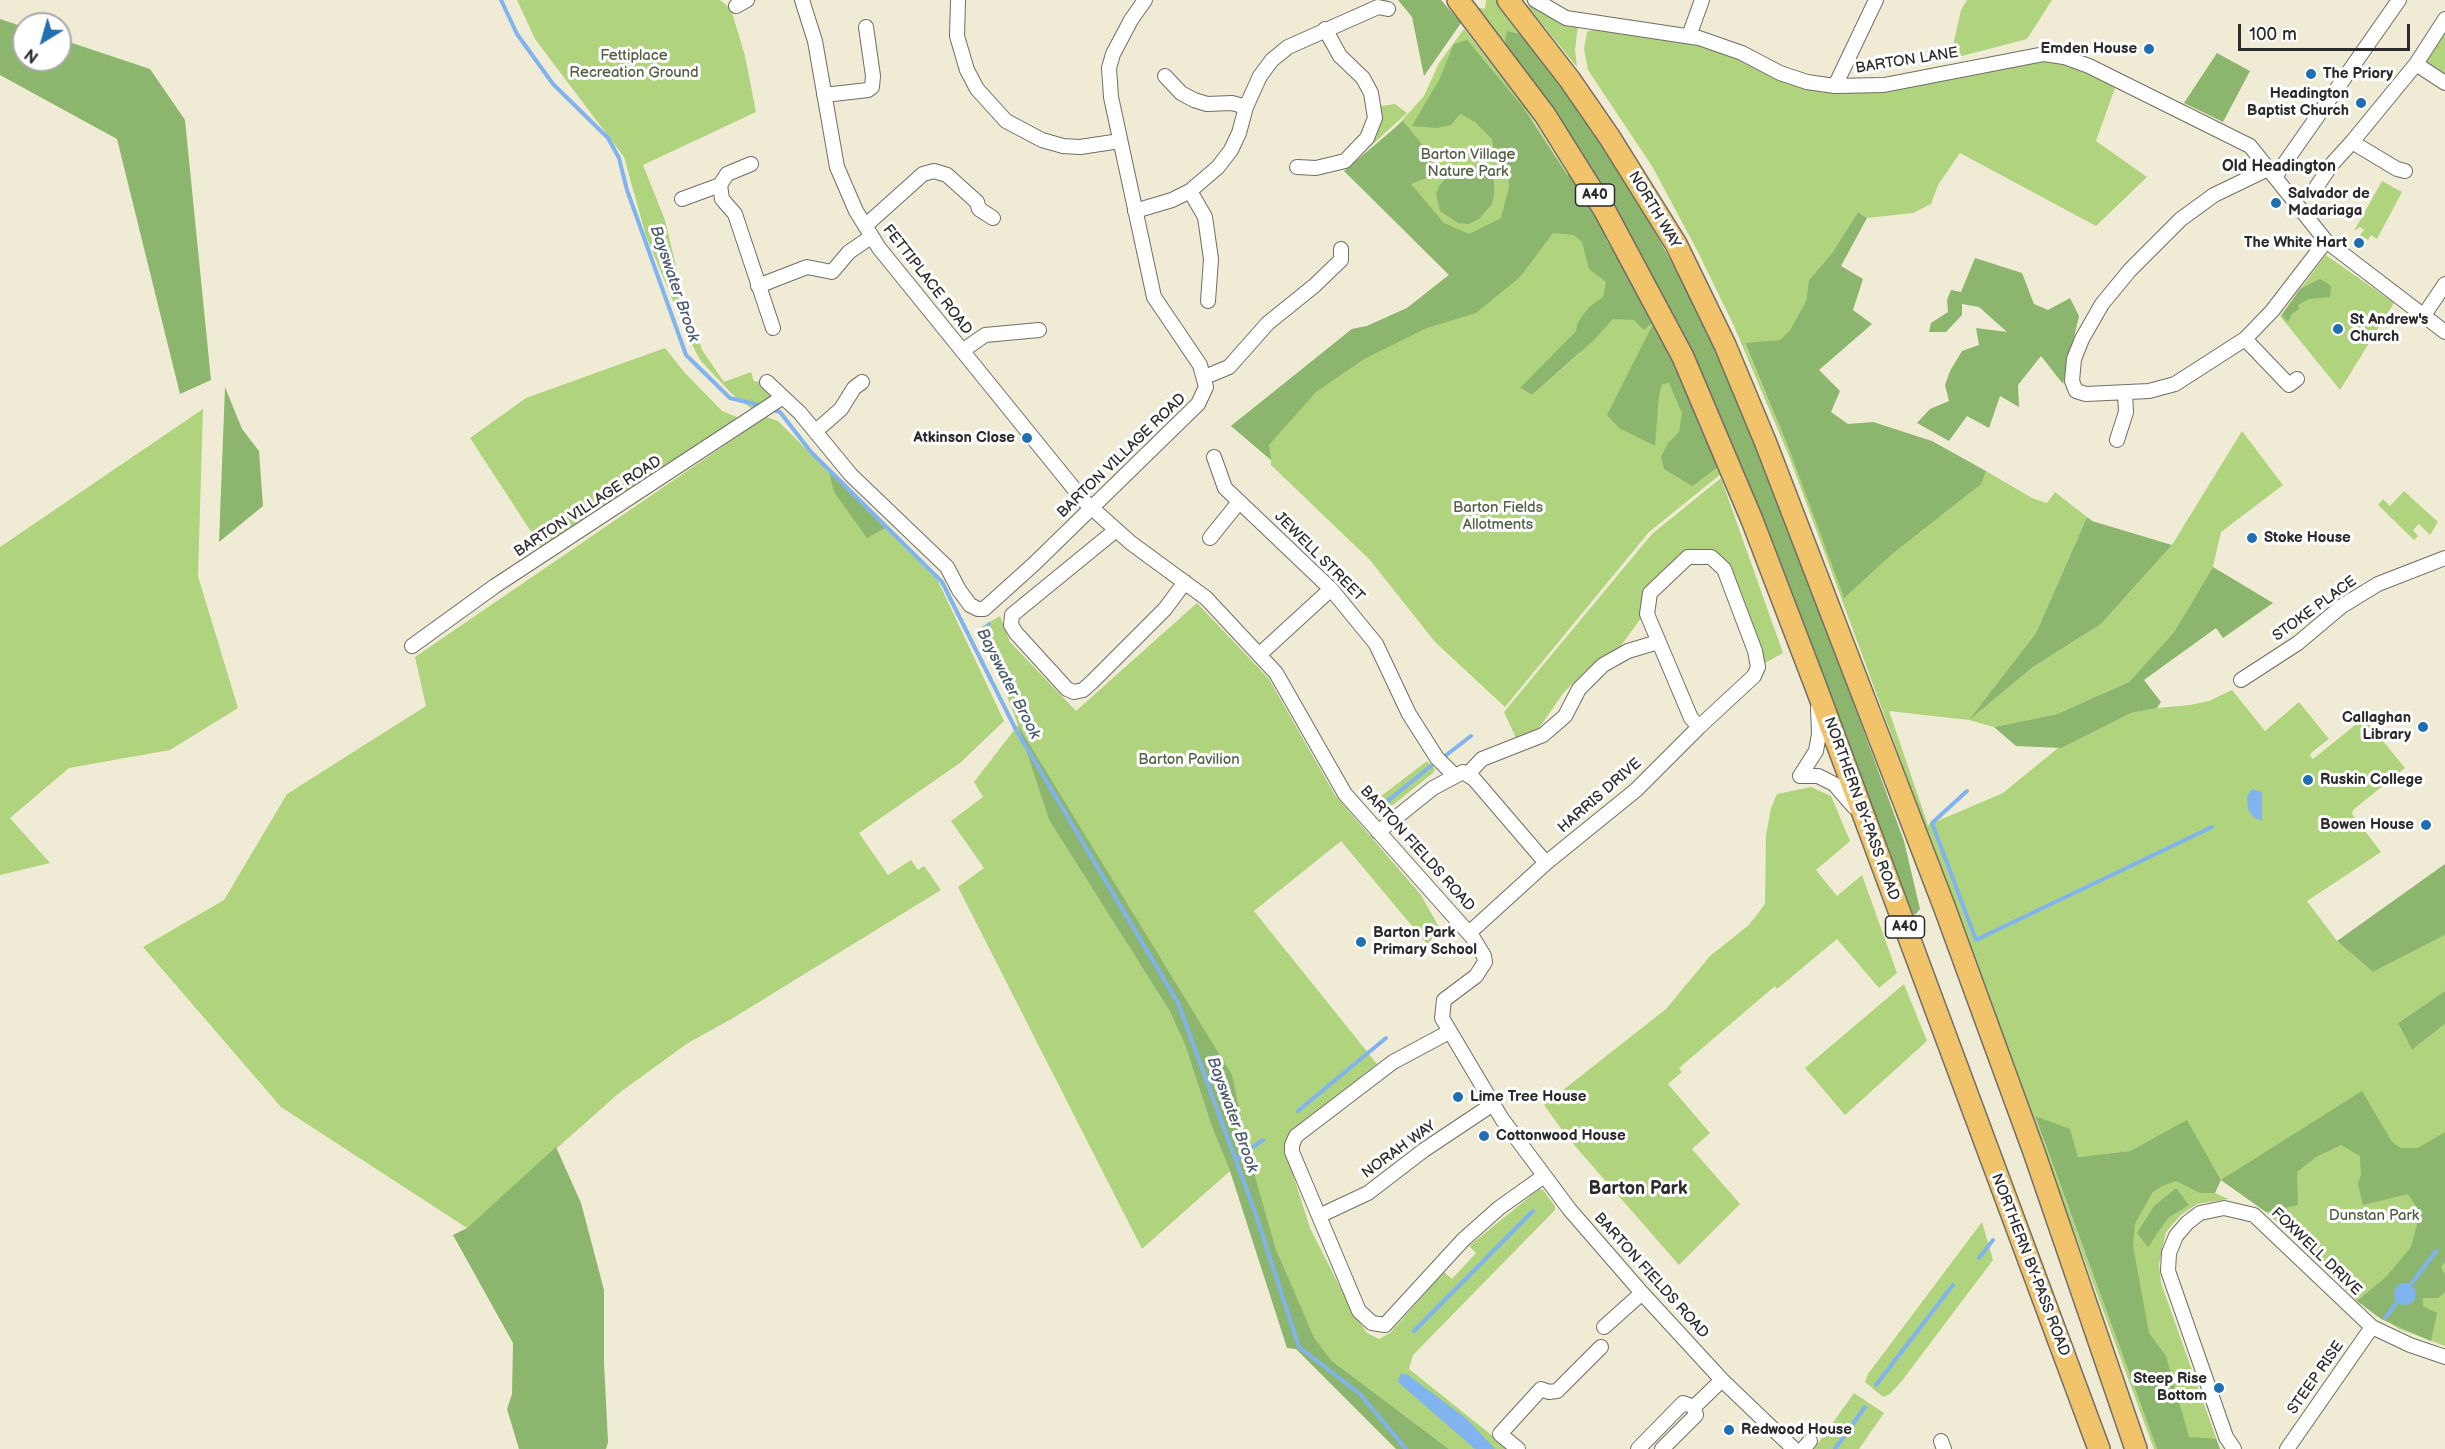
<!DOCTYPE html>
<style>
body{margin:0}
#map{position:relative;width:2445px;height:1449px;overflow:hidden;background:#f0ebd4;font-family:"Balsamiq Sans",sans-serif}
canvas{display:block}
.north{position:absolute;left:12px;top:12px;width:60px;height:60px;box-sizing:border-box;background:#fff;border:2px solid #aaa;border-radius:50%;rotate:217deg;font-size:16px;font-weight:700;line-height:24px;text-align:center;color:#2b2b2b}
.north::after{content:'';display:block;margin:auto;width:21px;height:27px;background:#1f6fb2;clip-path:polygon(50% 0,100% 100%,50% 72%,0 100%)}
.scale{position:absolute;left:2238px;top:24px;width:172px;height:27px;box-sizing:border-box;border:3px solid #2b2b2b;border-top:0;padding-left:8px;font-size:18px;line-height:21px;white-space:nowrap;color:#2b2b2b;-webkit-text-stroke:4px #fff;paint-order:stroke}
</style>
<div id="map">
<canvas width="2445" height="1449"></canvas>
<div class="north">N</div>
<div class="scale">100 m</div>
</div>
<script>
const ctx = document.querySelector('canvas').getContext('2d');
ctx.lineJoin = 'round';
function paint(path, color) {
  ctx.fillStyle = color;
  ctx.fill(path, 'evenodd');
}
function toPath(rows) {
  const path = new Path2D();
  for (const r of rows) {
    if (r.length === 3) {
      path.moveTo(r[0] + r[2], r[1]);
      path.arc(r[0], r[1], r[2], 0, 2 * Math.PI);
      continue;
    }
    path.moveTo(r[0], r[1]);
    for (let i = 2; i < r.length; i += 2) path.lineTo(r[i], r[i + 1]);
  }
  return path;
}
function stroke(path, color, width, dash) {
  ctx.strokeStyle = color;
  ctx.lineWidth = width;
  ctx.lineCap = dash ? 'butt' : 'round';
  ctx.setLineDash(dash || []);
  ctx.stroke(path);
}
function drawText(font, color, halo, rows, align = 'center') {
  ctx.font = font + ' "Balsamiq Sans",sans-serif';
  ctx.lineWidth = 6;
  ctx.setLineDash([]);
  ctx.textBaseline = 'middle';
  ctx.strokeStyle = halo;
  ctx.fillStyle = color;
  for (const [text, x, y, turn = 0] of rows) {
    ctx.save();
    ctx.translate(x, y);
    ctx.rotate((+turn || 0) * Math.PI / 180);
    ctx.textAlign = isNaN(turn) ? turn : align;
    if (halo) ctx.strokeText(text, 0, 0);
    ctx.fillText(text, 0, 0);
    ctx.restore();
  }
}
paint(toPath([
 [517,0,720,0,731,9,745,56,756,112,643,165,665,220,681,288,702,350,724,382,751,372,754,381,760,382,775,396,756,412,732,394,700,360,688,337,646,236,624,157,535,39],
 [1486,0,1498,0,1545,60,1507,32,1505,40,1508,53,1471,6,1485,9],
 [1526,0,1578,25,1575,50,1577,67,1530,9],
 [1967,0,2052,0,2027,39,1950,59,1961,10],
 [2445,25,2445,79,2424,66,2422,59],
 [1464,29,1525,108,1568,175,1652,324,1721,474,1649,532,1505,707,1435,642,1370,560,1271,465,1271,460,1231,426,1352,329,1367,326,1407,308,1449,275,1386,138,1424,96,1439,63],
 [1576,331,1581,352,1532,395,1521,389],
 [1593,30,1703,45,1830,91,2029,61,2065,63,2080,67,2116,85,2096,141,2147,177,2096,226,1960,153,1938,185,1931,204,1913,213,1867,218,1858,212,1832,253,1809,280,1806,301,1790,330,1780,340,1745,344,1791,454,1891,555,1980,484,1986,471,2032,498,2047,503,2055,492,2087,517,2036,633,1972,717,2033,667,2101,624,2172,545,2242,431,2283,485,2221,532,2213,567,2174,632,2129,682,2057,714,1994,727,1969,720,1889,711,1928,825,2003,793,2058,748,2131,713,2157,708,2190,705,2209,701,2232,690,2265,731,2299,702,2329,739,2312,752,2310,756,2313,759,2364,718,2405,768,2353,810,2352,814,2381,852,2307,901,2337,941,2373,972,2445,935,2445,991,2398,1023,2412,1050,2445,1024,2445,1346,2399,1329,2357,1301,2303,1245,2266,1212,2221,1180,2187,1121,2130,1151,2078,1157,2035,1117,2157,1449,2154,1449,1789,456,1734,326,1698,252,1652,166,1588,70,1584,49,1587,32],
 [1395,104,1407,113,1362,154,1377,127,1380,128,1381,106],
 [2382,181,2402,192,2377,239,2371,235,2368,240,2360,235,2364,230,2360,227,2354,231],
 [2326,255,2394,303,2340,390,2280,316],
 [665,348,685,373,722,411,739,418,608,503,543,550,470,438,526,398],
 [203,409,198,576,238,708,170,750,69,768,10,818,50,863,0,875,0,547],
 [766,417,778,421,938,581,1004,721,960,763,859,833,888,875,911,860,918,870,924,866,941,890,733,1018,688,1043,619,1093,467,1228,281,1107,143,947,224,900,287,794,426,706,415,657],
 [1721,478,1783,653,1758,667,1755,651,1711,557,1688,557,1666,576,1644,614,1620,647,1586,671,1564,692,1539,728,1525,737,1516,738,1504,712,1652,534],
 [2404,491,2438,522,2430,535,2419,524,2413,530,2418,536,2414,540,2378,505,2383,499,2390,506],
 [1197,603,1269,679,1335,795,1421,895,1441,931,1427,944,1341,841,1254,911,1377,1064,1301,1123,1284,1146,1310,1228,1352,1311,1367,1333,1379,1339,1390,1333,1444,1272,1452,1279,1476,1253,1469,1246,1539,1189,1543,1190,1555,1206,1555,1210,1413,1355,1409,1369,1509,1449,1449,1449,1332,1361,1313,1338,1276,1249,1248,1151,1231,1075,1020,728,1049,820,1169,1010,1185,1045,1212,1127,1230,1171,1142,1249,958,887,984,868,951,821,983,797,974,782,1018,725,981,627,1000,616,1010,642,1076,711],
 [1427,761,1435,769,1433,773,1384,812,1380,811,1375,805,1376,800],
 [1811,787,1831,796,1850,841,1816,870,1837,896,1862,875,1897,973,1879,988,1837,939,1777,989,1775,986,1679,1068,1682,1072,1668,1084,1710,1133,1692,1149,1740,1204,1679,1265,1568,1138,1544,1105,1666,1009,1710,956,1749,925,1765,904,1766,835,1771,808,1777,794],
 [1904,984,1927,1041,1845,1115,1805,1068],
 [2172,1169,2200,1193,2215,1193,2229,1199,2197,1204,2181,1215,2166,1232,2159,1264,2161,1283,2220,1449,2191,1449,2147,1335,2127,1219],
 [1982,1222,1993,1260,1901,1382,1890,1394,1883,1397,1865,1382,1868,1374],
 [1854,1393,1884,1413,1859,1449,1814,1449]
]), '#b0d47e');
paint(toPath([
 [1398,0,1441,0,1461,23,1424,76,1412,17],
 [0,19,24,27,24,60,60,60,60,39,150,69,185,120,211,380,180,394,117,139,0,75],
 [1507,31,1520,34,1545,60,1631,188,1702,318,1765,462,1904,841,1920,909,1915,915,1908,910,1747,491,1508,53,1505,40],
 [1467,40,1522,106,1567,175,1574,169,1595,203,1607,241,1656,318,1722,464,1695,484,1692,486,1664,469,1661,457,1668,443,1679,432,1682,413,1669,383,1662,384,1659,395,1655,446,1619,428,1607,415,1655,320,1644,330,1634,320,1613,319,1594,340,1532,395,1520,388,1576,331,1578,322,1589,307,1603,297,1606,282,1589,269,1582,242,1574,235,1553,233,1520,277,1476,313,1427,328,1364,359,1316,392,1269,445,1271,460,1231,426,1352,329,1367,326,1407,308,1449,275,1344,171,1403,121,1432,157,1432,176,1411,184,1444,223,1469,234,1501,218,1509,187,1508,174,1494,152,1492,139,1475,122,1460,114,1451,125,1437,128,1412,126,1439,80,1454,44],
 [2217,53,2250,71,2223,122,2184,103],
 [1472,165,1486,168,1494,181,1494,195,1492,204,1479,219,1469,224,1458,223,1440,211,1436,194,1439,186,1452,171],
 [1858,212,1867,218,1841,266,1863,279,1853,310,1872,324,1819,370,1840,391,1831,412,1848,424,1873,422,1932,441,1986,471,1981,484,1891,555,1844,598,1791,454,1745,343,1780,340,1790,330,1806,301,1809,280,1832,253],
 [1975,258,2022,273,2034,304,2048,310,2070,298,2079,316,2063,384,2041,356,2018,385,2019,407,2000,396,1989,428,1967,416,1949,441,1917,423,1930,409,1949,401,1945,385,1950,371,1962,351,1979,345,1976,328,2007,332,1979,307,1962,304,1962,315,1946,332,1929,332,1931,323,1948,312,1947,300,1951,290,1961,292],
 [2320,279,2331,286,2330,297,2309,299,2298,305,2299,309,2292,314,2288,322,2282,315,2300,289],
 [225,387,242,429,259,451,263,506,219,542],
 [829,472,885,528,867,538,834,492],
 [2087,517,2092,521,2172,545,2101,624,2033,667,1969,720,2036,633],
 [2213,567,2273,603,2223,638,2216,628,2144,680,2161,702,2157,708,2131,713,2061,748,2016,746,1994,727,2057,714,2129,682,2174,632],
 [1018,725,1232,1075,1248,1151,1276,1249,1314,1338,1332,1361,1449,1449,1396,1449,1296,1349,1287,1348,1230,1171,1212,1127,1185,1045,1169,1010,1049,820],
 [2445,864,2445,935,2373,972,2337,941],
 [2445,991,2445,1024,2412,1050,2398,1023],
 [2362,1091,2392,1142,2401,1148,2418,1148,2445,1132,2445,1262,2441,1267,2445,1275,2445,1292,2438,1298,2423,1298,2423,1306,2437,1313,2431,1341,2381,1319,2357,1301,2386,1277,2411,1247,2420,1213,2408,1194,2363,1205,2358,1184,2361,1175,2360,1156,2341,1145,2316,1157,2297,1172,2298,1205,2266,1212,2221,1180,2215,1193,2200,1193,2176,1181,2162,1186,2152,1193,2135,1224,2133,1246,2149,1333,2166,1356,2189,1437,2216,1439,2220,1449,2157,1449,2035,1116,2070,1129,2078,1157,2130,1151,2187,1120,2221,1180],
 [556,1147,581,1203,604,1290,604,1363,608,1442,606,1449,519,1449,507,1409,512,1394,513,1343,453,1235,467,1228],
 [2176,1188,2189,1205,2168,1218,2148,1247,2137,1233,2154,1206]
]), '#8cb66d');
paint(toPath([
 [2252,789,2262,792,2262,821,2253,817,2248,809,2247,796],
 [2405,1294,11],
 [1401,1373,1408,1375,1467,1419,1495,1449,1475,1449,1398,1382]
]), '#81b3ee');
stroke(toPath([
 [501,0,517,34,553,84,608,138,619,158,627,190,686,355,730,398,763,406],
 [770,409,780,412,811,452,942,582,1015,728,1178,1003,1255,1212,1299,1347,1360,1394,1406,1449],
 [987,627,989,624],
 [1445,756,1471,736],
 [1967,791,1932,823,1976,940,2212,827],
 [1380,807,1431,766],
 [1298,1111,1386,1038],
 [1236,1159,1263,1140],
 [1979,1258,1993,1240],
 [2412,1283,2436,1251],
 [2385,1318,2397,1302],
 [1414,1331,1533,1211],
 [1876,1385,1953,1285],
 [1835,1449,1865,1407]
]), '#81b3ee', 4);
const minor = toPath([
 [802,0,815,41,837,167,856,211,879,248,1084,501,1131,543,1206,598,1276,673,1345,794,1473,938,1484,956,1485,962,1476,976,1444,1000,1442,1018,1502,1119,1570,1210,1642,1293,1722,1380,1794,1449],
 [958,0,957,36,967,70,977,89,1006,121,1042,140,1063,146,1080,147,1120,141],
 [1535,0,1566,18,1699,38,1742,53,1780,73,1807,82,1835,86,1884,85,2044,54,2064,57,2089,66,2250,146,2326,241,2445,332],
 [736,6,747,0],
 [1689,36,1702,0],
 [2416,64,2445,83],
 [1165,76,1181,93,1194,100,1207,104,1232,103,1246,107],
 [1835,86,1876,0],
 [824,95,868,90,872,87,873,76,866,27],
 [1297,167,1316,168,1345,161,1367,138,1375,118,1371,93,1363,78,1340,56,1325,29],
 [2270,168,2214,195,2181,219,2130,270,2102,304,2082,339,2074,359,2072,381,2076,391,2086,394,2149,391,2175,384,2245,339,2272,311,2326,241],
 [2405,171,2397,169,2352,142,2416,64,2445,19],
 [2275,177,2399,0],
 [720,185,722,199,735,214,773,328],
 [2317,186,2332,164,2352,142],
 [1190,191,1205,217,1211,259,1208,301],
 [682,199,720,185,727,174,751,164],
 [1135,211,1172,200,1190,191,1218,167,1231,150,1239,133,1246,107,1260,76,1272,60,1288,47,1378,7,1388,9],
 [865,226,923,174,934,171,947,175,977,202,979,209,993,218],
 [758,286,807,267,832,272,849,252,871,237],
 [2424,315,2445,284],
 [2245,339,2289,385,2297,379],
 [962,351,985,335,1039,330],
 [1205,377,1229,367,1268,323,1314,286,1341,260,1341,249],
 [767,382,800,413,851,475,947,567,959,590,970,605,978,609,984,609,1034,564,1198,404,1206,387,1200,365,1154,297,1111,97,1109,68,1113,54,1131,20,1145,0],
 [816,431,841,409,854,388,862,382],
 [2117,440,2126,412,2125,393],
 [1214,457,1225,488,1331,589,1376,644,1409,714,1437,758,1454,775],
 [1116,530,1012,615,1011,625,1016,633,1067,689,1074,692,1083,690,1092,682,1165,609,1185,582],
 [1210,538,1239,502],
 [1688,557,1711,557,1724,569,1755,651,1758,667,1754,676,1699,727,1691,718,1647,614,1650,593,1688,557],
 [412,646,495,586,783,397],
 [1260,654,1331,589],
 [2241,680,2298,643,2342,606,2378,584,2445,558],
 [1468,774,1482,759,1543,735,1565,716,1579,689,1603,665,1628,651,1658,642],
 [1800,776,1816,751,1819,734,1818,708],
 [1800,776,1818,776,1834,784,1854,807],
 [1378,832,1433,788,1463,772,1474,779,1546,863],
 [1469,933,1546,863,1636,790,1699,727],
 [1449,1032,1393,1062,1296,1136,1292,1145,1292,1152,1359,1311,1372,1323,1385,1325,1463,1240,1499,1208,1544,1176],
 [1321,1215,1368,1193,1424,1150,1493,1104],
 [1604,1327,1642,1293],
 [1694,1407,1722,1380],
 [1941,1441,1944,1449],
 [1518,1449,1500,1434,1541,1389,1549,1392,1557,1391,1601,1347],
 [1638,1449,1683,1403,1694,1407],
 [1662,1449,1696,1415,1694,1407],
 [1803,1449,1810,1441],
 [2234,1449,2226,1437,2168,1271,2169,1253,2176,1236,2187,1223,2200,1213,2224,1208,2254,1215,2372,1327,2410,1345,2445,1357],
 [2287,1449,2372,1327]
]);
const highway = toPath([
 [1458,0,1545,115,1605,211,1683,357,1752,520,1816,687,2099,1449],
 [1508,0,1570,80,1610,138,1676,244,1725,345,1765,441,1944,906,2034,1152,2136,1449]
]);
stroke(minor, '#706e66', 16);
stroke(highway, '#706e66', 24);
stroke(minor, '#fff', 14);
stroke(highway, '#f1c36a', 21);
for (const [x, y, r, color] of [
 [2149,49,6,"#1f6fb2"],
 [2311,74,6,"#1f6fb2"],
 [2361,103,6,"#1f6fb2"],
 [2276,203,6,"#1f6fb2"],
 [2359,243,6,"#1f6fb2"],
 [2338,329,6,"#1f6fb2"],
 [1027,438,6,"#1f6fb2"],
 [2252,538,6,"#1f6fb2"],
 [2423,727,6,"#1f6fb2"],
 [2308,780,6,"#1f6fb2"],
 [2426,825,6,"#1f6fb2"],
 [1361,942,6,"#1f6fb2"],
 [1458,1097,6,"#1f6fb2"],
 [1484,1136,6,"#1f6fb2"],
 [2219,1388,6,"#1f6fb2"],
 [1729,1430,6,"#1f6fb2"]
]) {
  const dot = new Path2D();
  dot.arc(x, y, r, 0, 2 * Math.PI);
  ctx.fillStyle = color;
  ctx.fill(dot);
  stroke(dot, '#fff', 2);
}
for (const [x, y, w] of [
 [1595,195,39],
 [1905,927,39]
]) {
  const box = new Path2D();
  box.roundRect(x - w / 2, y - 11, w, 22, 4.5);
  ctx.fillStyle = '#fff';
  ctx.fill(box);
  stroke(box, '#2b2b2b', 1.5);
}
drawText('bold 14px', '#2b2b2b', null, [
 ["A40",1595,195],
 ["A40",1905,927]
]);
drawText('bold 15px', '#2b2b2b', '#fff', [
 ["Emden House",2137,49,"right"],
 ["The Priory",2323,74],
 ["Headington",2349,94,"right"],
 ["Baptist Church",2349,111,"right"],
 ["Salvador de",2288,194],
 ["Madariaga",2288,211],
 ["The White Hart",2347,243,"right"],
 ["St Andrew's",2350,320],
 ["Church",2350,337],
 ["Atkinson Close",1015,438,"right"],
 ["Stoke House",2264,538],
 ["Callaghan",2411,718,"right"],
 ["Library",2411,735,"right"],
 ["Ruskin College",2320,780],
 ["Bowen House",2414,825,"right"],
 ["Barton Park",1373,933],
 ["Primary School",1373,950],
 ["Lime Tree House",1470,1097],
 ["Cottonwood House",1496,1136],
 ["Steep Rise",2207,1379,"right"],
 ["Bottom",2207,1396,"right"],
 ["Redwood House",1741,1430]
], 'left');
drawText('15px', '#535e44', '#fff', [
 ["Fettiplace",634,56],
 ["Recreation Ground",634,73],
 ["Barton Village",1468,155],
 ["Nature Park",1468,172],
 ["Barton Fields",1498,508],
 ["Allotments",1498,525],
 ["Barton Pavilion",1189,760],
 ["Dunstan Park",2374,1216]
]);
drawText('15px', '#2b2b2b', '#fff', [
 ["BARTON LANE",1907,61,-9],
 ["NORTH WAY",1654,210,59],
 ["FETTIPLACE ROAD",927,280,52],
 ["BARTON VILLAGE ROAD",1122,456,-44],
 ["BARTON VILLAGE ROAD",588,507,-33],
 ["JEWELL STREET",1319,557,45],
 ["STOKE PLACE",2315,609,-36],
 ["HARRIS DRIVE",1600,796,-41],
 ["NORTHERN BY-PASS ROAD",1861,809,70],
 ["BARTON FIELDS ROAD",1417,849,48],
 ["NORAH WAY",1399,1150,-36],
 ["FOXWELL DRIVE",2316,1252,44],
 ["NORTHERN BY-PASS ROAD",2030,1265,69],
 ["BARTON FIELDS ROAD",1651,1276,48],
 ["STEEP RISE",2316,1378,-55]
]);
drawText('bold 16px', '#2b2b2b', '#fff', [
 ["Old Headington",2279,167]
]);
drawText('italic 16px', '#495b6f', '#fff', [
 ["Bayswater Brook",674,284,71],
 ["Bayswater Brook",1008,684,63],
 ["Bayswater Brook",1232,1115,70]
]);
drawText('bold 18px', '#2b2b2b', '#fff', [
 ["Barton Park",1638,1189]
]);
</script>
